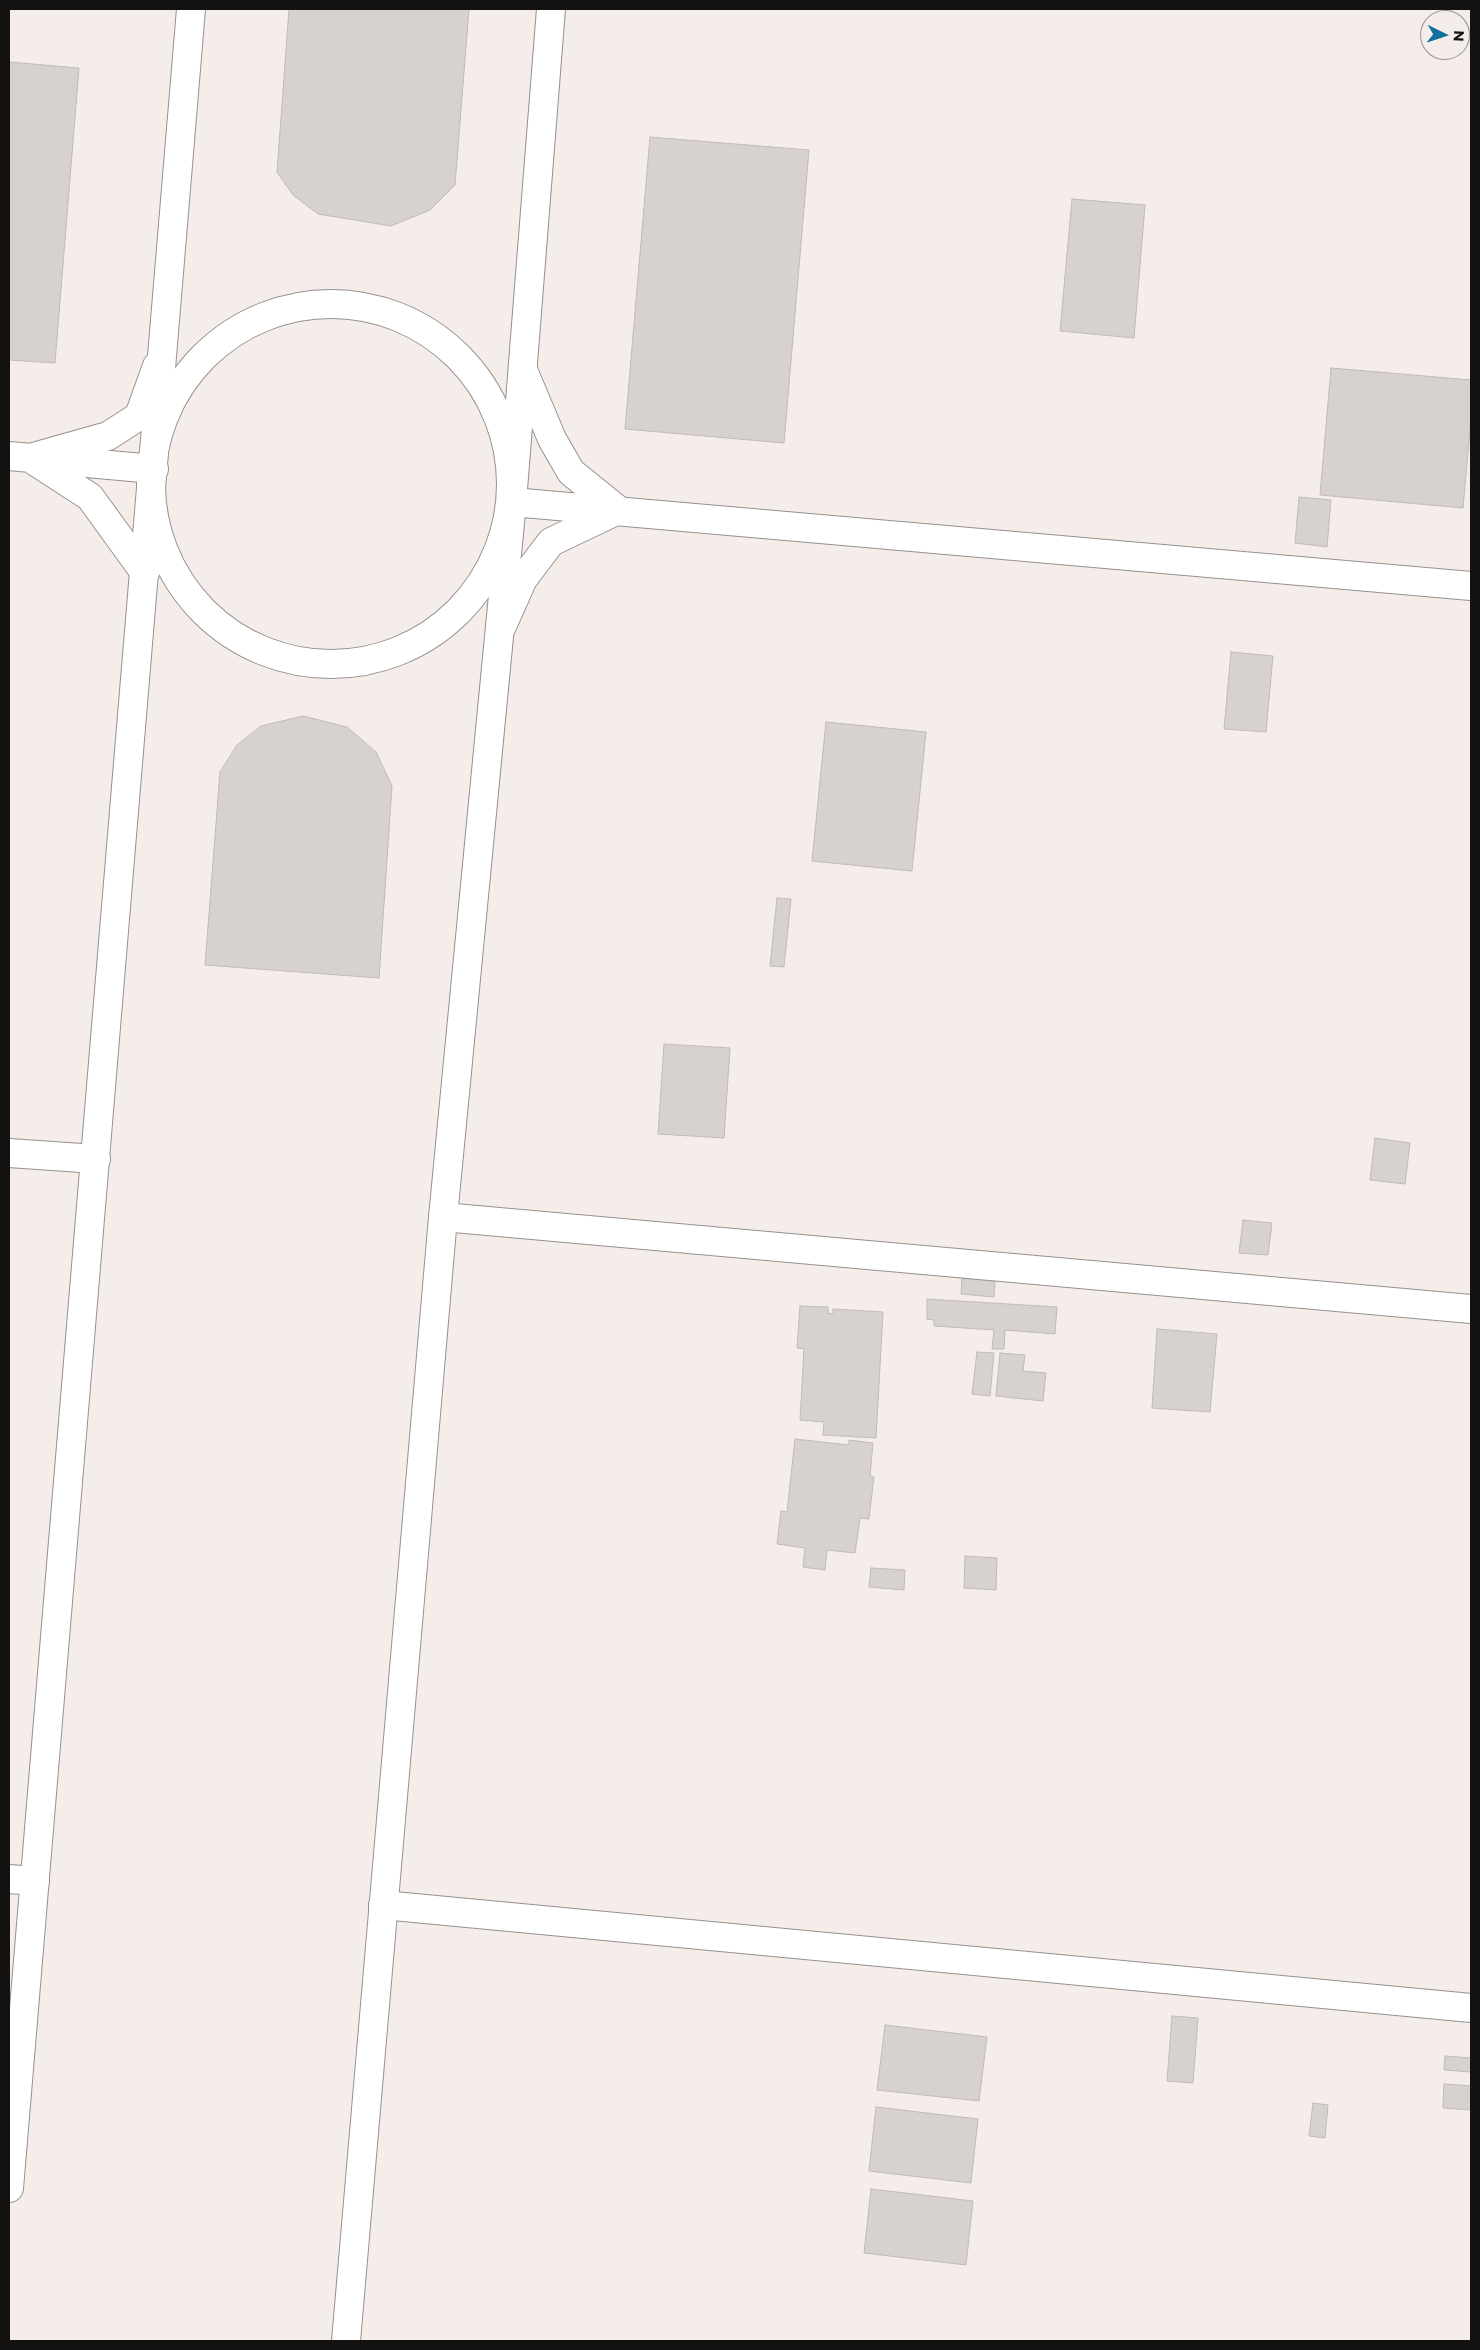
<!DOCTYPE html>
<style>
body{margin:0}
#map{position:relative;width:1480px;height:2350px;overflow:hidden;background:#f4ede9;font-family:Montserrat,sans-serif}
canvas{display:block}
.frame{position:absolute;inset:0;border:10px solid #141210;pointer-events:none}
.north{position:absolute;left:1420px;top:10px;width:50px;height:50px;box-sizing:border-box;background:#f4ede9;border:1px solid #9a9592;border-radius:50%;rotate:94deg;font-size:14px;font-weight:700;line-height:20px;text-align:center;color:#141210}
.north::after{content:'';display:block;margin:auto;width:18px;height:22px;background:#126f9e;clip-path:polygon(50% 0,100% 100%,50% 72%,0 100%)}
</style>
<div id="map">
<canvas width="1480" height="2350"></canvas>
<div class="frame"></div>
<div class="north">N</div>
</div>
<script>
const ctx = document.querySelector('canvas').getContext('2d');
ctx.lineJoin = 'round';
function paint(path, color) {
  ctx.fillStyle = color;
  ctx.fill(path, 'evenodd');
}
function toPath(rows) {
  const path = new Path2D();
  for (const r of rows) {
    if (r.length === 3) {
      path.moveTo(r[0] + r[2], r[1]);
      path.arc(r[0], r[1], r[2], 0, 2 * Math.PI);
      continue;
    }
    path.moveTo(r[0], r[1]);
    for (let i = 2; i < r.length; i += 2) path.lineTo(r[i], r[i + 1]);
  }
  return path;
}
function stroke(path, color, width, dash) {
  ctx.strokeStyle = color;
  ctx.lineWidth = width;
  ctx.lineCap = dash ? 'butt' : 'round';
  ctx.setLineDash(dash || []);
  ctx.stroke(path);
}
const building = toPath([
 [289,9,469,9,455,185,430,210,391,226,318,214,293,195,277,172,289,9],
 [9,62,79,68,55,363,9,360,9,62],
 [650,137,809,150,784,443,625,429,650,137],
 [1072,199,1145,205,1134,338,1060,331,1072,199],
 [1331,368,1471,380,1471,419,1463,508,1320,495,1331,368],
 [1299,497,1331,500,1327,547,1295,543,1299,497],
 [1231,652,1273,656,1266,732,1224,729,1231,652],
 [303,716,347,727,376,752,392,786,379,978,205,965,220,772,237,745,261,726,303,716],
 [826,722,926,732,912,871,812,861,826,722],
 [777,898,791,899,784,967,770,966,777,898],
 [664,1044,730,1048,724,1138,658,1134,664,1044],
 [1375,1138,1410,1143,1405,1184,1370,1180,1375,1138],
 [1243,1220,1272,1223,1268,1255,1239,1253,1243,1220],
 [962,1278,995,1281,994,1297,961,1294,962,1278],
 [927,1299,1057,1307,1055,1334,1005,1330,1004,1349,992,1349,994,1330,934,1326,934,1320,927,1319,927,1299],
 [800,1306,828,1307,828,1313,833,1314,833,1309,883,1312,876,1438,823,1435,824,1422,800,1420,804,1349,797,1348,800,1306],
 [1157,1329,1217,1334,1210,1412,1152,1408,1157,1329],
 [977,1352,994,1353,990,1396,972,1394,977,1352],
 [1000,1353,1025,1355,1023,1371,1046,1373,1043,1401,996,1396,1000,1353],
 [795,1439,849,1445,849,1440,873,1443,870,1476,874,1477,869,1519,860,1518,855,1553,827,1550,825,1570,803,1567,805,1548,777,1544,781,1511,787,1512,795,1439],
 [965,1556,997,1558,996,1590,964,1588,965,1556],
 [871,1568,905,1570,904,1590,869,1587,871,1568],
 [1172,2016,1198,2018,1193,2083,1167,2081,1172,2016],
 [885,2025,987,2037,979,2101,877,2090,885,2025],
 [1445,2056,1471,2058,1471,2072,1444,2070,1445,2056],
 [1444,2084,1471,2086,1471,2110,1443,2108,1444,2084],
 [1313,2103,1328,2105,1325,2138,1309,2136,1313,2103],
 [876,2107,978,2119,971,2183,869,2171,876,2107],
 [871,2189,973,2201,966,2265,864,2253,871,2189]
]);
paint(building, '#d8d2ce');
stroke(building, '#c1bab6', 1);
const street = toPath([
 [331,484,180],
 [9,456,154,469],
 [30,458,108,436,139,416,157,366],
 [30,458,90,497,145,573],
 [512,502,1471,586],
 [502,626,523,579,551,542,618,510,571,472,552,439,523,370],
 [9,1153,96,1159],
 [443,1217,1471,1309],
 [9,1879,35,1881],
 [383,1905,1471,2008]
]);
const secondary = toPath([
 [9,2188,191,9],
 [346,2341,443,1217,512,502,551,9]
]);
stroke(street, '#97918d', 30);
stroke(secondary, '#97918d', 30);
stroke(street, '#fff', 28);
stroke(secondary, '#fff', 28);
</script>
